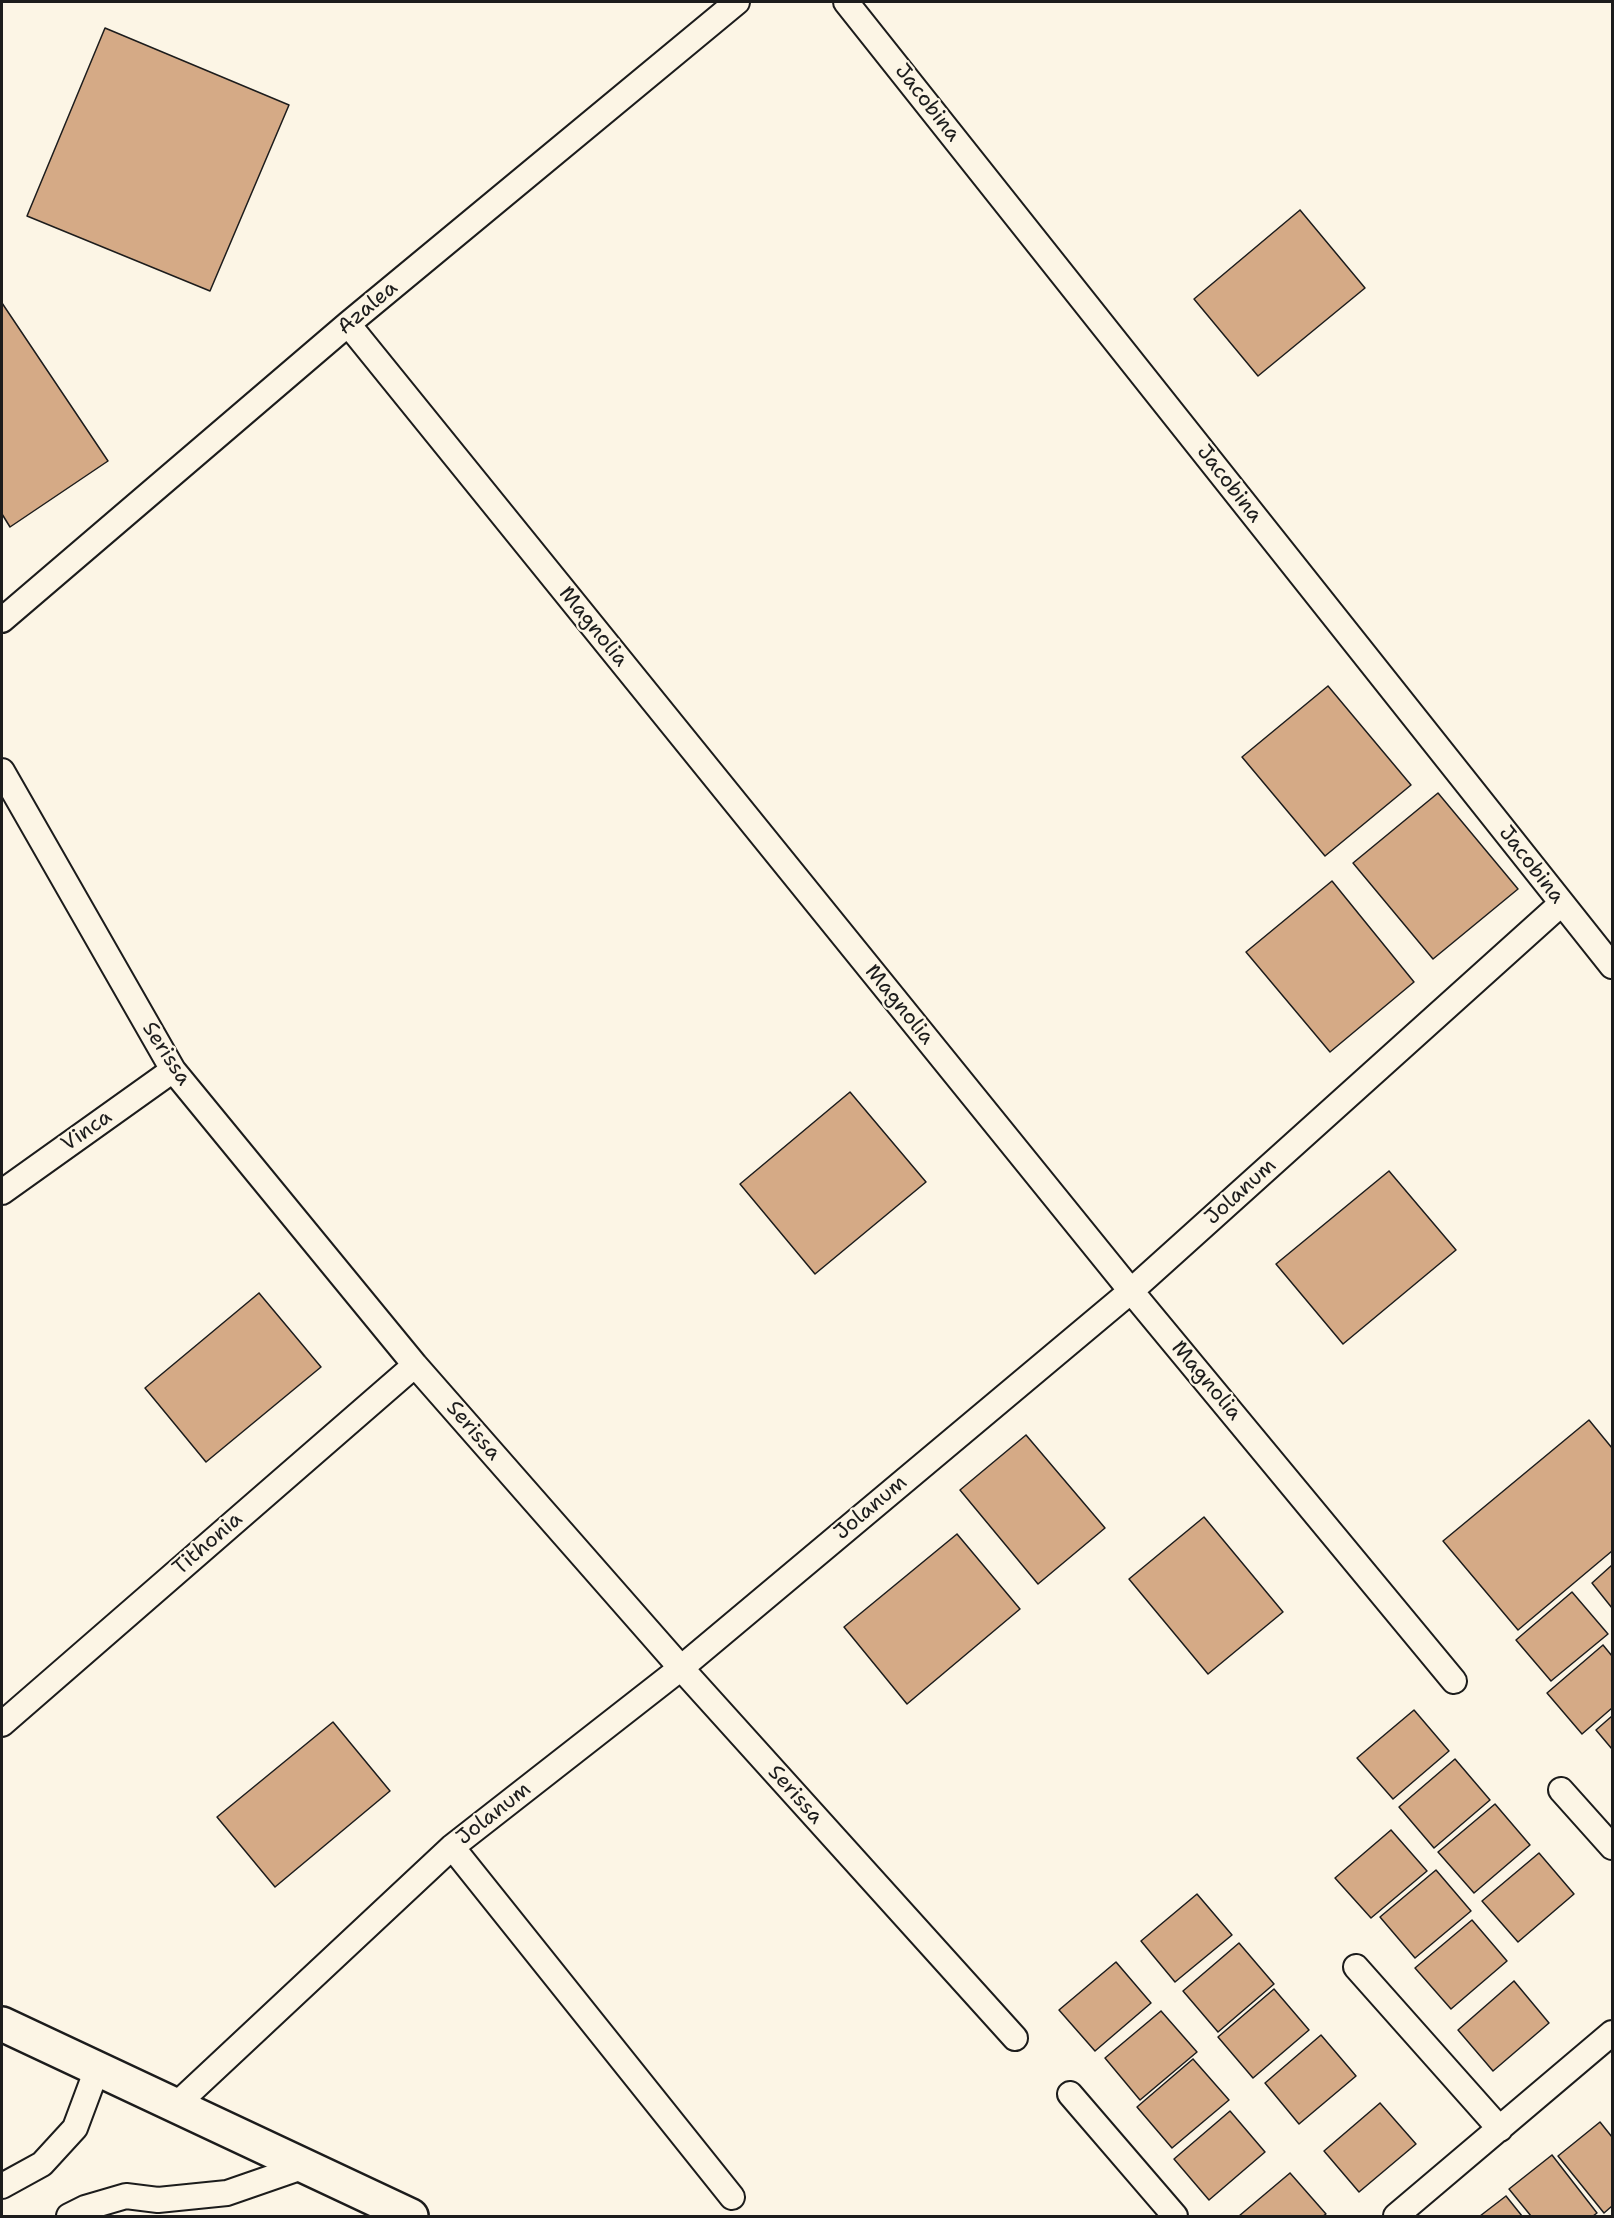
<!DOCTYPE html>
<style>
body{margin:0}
#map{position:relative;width:1614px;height:2218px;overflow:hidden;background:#fcf5e5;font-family:"Shantell Sans",sans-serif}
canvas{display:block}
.frame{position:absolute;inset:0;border:3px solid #1c1c1c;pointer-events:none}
</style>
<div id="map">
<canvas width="1614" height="2218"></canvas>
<div class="frame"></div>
</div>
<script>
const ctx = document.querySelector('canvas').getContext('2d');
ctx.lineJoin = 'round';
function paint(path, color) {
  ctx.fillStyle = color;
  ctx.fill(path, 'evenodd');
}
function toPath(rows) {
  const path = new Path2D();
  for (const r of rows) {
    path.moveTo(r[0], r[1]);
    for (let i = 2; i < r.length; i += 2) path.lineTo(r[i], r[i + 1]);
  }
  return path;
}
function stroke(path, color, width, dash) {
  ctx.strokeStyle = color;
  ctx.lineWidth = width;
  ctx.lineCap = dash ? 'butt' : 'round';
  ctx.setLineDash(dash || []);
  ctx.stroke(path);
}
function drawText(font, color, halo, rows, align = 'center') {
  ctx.font = font + ' "Shantell Sans",sans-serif';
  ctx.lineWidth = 4.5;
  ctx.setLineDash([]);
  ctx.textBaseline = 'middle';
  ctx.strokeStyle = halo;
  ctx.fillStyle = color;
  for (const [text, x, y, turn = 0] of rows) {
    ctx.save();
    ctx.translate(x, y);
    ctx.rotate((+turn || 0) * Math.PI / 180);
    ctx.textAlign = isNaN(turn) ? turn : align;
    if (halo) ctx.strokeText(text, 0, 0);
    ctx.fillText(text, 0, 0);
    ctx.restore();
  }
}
const building = toPath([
 [105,28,289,105,210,291,27,216,105,28],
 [1300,210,1365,288,1258,376,1194,299,1300,210],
 [2,303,108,461,10,527,2,514,2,303],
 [1328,686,1411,785,1325,856,1242,757,1328,686],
 [1438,793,1518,889,1433,959,1353,863,1438,793],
 [1332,881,1414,982,1330,1052,1246,952,1332,881],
 [850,1092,926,1182,815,1274,740,1184,850,1092],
 [1389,1171,1456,1250,1343,1344,1276,1264,1389,1171],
 [259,1293,321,1367,206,1462,145,1388,259,1293],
 [1589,1420,1612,1448,1612,1551,1518,1630,1443,1541,1589,1420],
 [1026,1435,1105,1528,1038,1584,960,1490,1026,1435],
 [1204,1517,1283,1612,1208,1674,1129,1579,1204,1517],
 [957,1534,1020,1609,907,1704,844,1627,957,1534],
 [1612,1565,1612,1608,1592,1583,1612,1565],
 [1572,1592,1608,1634,1551,1681,1516,1640,1572,1592],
 [1603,1645,1612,1656,1612,1708,1582,1734,1547,1693,1603,1645],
 [1414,1710,1449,1751,1393,1799,1357,1758,1414,1710],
 [1612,1716,1612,1749,1596,1730,1612,1716],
 [333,1722,390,1791,275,1887,217,1817,333,1722],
 [1455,1759,1490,1800,1434,1848,1399,1807,1455,1759],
 [1495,1804,1530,1845,1474,1893,1438,1852,1495,1804],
 [1391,1830,1427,1871,1371,1918,1335,1878,1391,1830],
 [1539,1853,1574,1894,1518,1942,1482,1901,1539,1853],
 [1436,1870,1471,1911,1415,1958,1380,1917,1436,1870],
 [1197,1894,1232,1935,1175,1982,1141,1941,1197,1894],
 [1472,1920,1507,1961,1451,2009,1415,1968,1472,1920],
 [1239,1943,1274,1984,1218,2032,1183,1991,1239,1943],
 [1116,1962,1151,2003,1095,2051,1059,2010,1116,1962],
 [1514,1981,1549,2023,1493,2071,1458,2030,1514,1981],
 [1274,1989,1309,2030,1253,2078,1218,2037,1274,1989],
 [1161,2011,1197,2052,1140,2100,1105,2058,1161,2011],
 [1321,2035,1356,2076,1299,2124,1265,2083,1321,2035],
 [1193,2059,1229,2100,1172,2148,1137,2107,1193,2059],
 [1380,2103,1416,2144,1359,2192,1324,2151,1380,2103],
 [1230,2111,1265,2152,1209,2200,1174,2159,1230,2111],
 [1600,2122,1612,2137,1612,2206,1604,2213,1558,2156,1600,2122],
 [1552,2155,1597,2213,1593,2216,1531,2216,1509,2189,1552,2155],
 [1290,2173,1326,2214,1323,2216,1239,2216,1290,2173],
 [1506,2196,1522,2216,1480,2216,1506,2196]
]);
paint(building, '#d5aa86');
stroke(building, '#1c1c1c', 1.5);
const service = toPath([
 [846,2,1612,966],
 [348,324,1131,1291,1454,1681],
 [2,620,348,324,737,2],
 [2,771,173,1070,415,1365,681,1668,1015,2038],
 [2,1192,173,1070],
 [2,1724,415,1365],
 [1561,1790,1612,1847],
 [452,1847,732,2197],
 [1356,1967,1500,2129],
 [1070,2094,1175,2216],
 [175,2106,452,1847,681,1668,1131,1291,1562,903],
 [2,2186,42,2164,75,2128,97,2069],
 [69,2216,85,2208,126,2196,158,2200,227,2193,305,2166],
 [1396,2216,1612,2033]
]);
const tertiary = toPath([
 [2,2024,411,2216]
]);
stroke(service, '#1c1c1c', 28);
stroke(tertiary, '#1c1c1c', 38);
stroke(service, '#fcf5e5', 24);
stroke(tertiary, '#fcf5e5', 33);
drawText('21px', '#1c1c1c', '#fcf5e5', [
 ["Jacobina",927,103,52],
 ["Azalea",368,308,-40],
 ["Jacobina",1229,484,52],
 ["Magnolia",593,627,51],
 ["Jacobina",1531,865,52],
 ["Magnolia",899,1005,51],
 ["Serissa",166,1054,57],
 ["Vinca",87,1131,-35],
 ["Jolanum",1241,1192,-42],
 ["Magnolia",1206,1381,50],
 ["Serissa",473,1431,49],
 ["Jolanum",871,1508,-40],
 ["Tithonia",208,1544,-41],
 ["Serissa",795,1795,48],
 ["Jolanum",494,1814,-38]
]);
</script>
